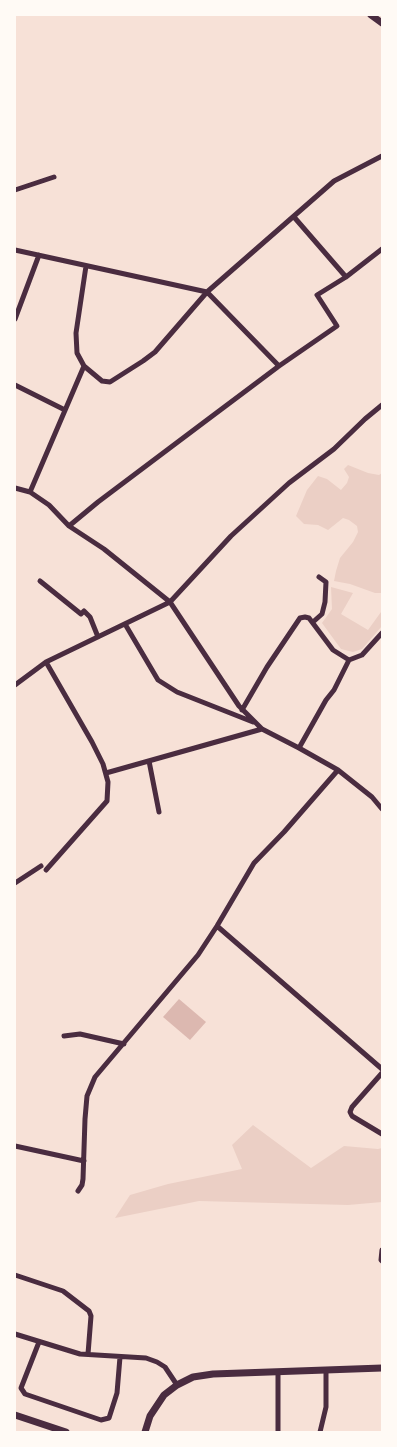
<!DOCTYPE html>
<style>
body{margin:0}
#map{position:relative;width:397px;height:1447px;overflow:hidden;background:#f7e1d7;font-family:Signika,sans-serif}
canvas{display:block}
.frame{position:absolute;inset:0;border:16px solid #fffaf5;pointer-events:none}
</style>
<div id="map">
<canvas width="397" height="1447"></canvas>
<div class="frame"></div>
</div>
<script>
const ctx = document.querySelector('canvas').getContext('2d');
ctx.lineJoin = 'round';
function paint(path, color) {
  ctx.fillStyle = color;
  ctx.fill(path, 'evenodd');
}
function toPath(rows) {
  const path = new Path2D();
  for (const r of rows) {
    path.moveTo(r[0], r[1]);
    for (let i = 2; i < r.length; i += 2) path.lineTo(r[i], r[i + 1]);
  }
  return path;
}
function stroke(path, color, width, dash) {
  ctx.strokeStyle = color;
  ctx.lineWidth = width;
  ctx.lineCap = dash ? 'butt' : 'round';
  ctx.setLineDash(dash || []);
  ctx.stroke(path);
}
paint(toPath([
 [348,465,368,473,379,475,382,473,382,593,375,593,350,584,334,581,336,571,340,558,353,542,358,532,357,526,349,520,343,518,328,530,318,525,304,524,296,516,307,490,318,476,327,479,341,490,347,483,349,477,344,469],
 [331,587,353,593,341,614,368,630,381,612,382,613,382,626,362,649,353,652,341,649,322,623,332,609],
 [253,1125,311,1168,344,1146,378,1149,382,1148,382,1202,348,1205,199,1201,115,1218,130,1195,168,1184,242,1169,232,1145]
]), '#ebcfc5');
paint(toPath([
 [179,999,206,1022,190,1040,163,1017]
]), '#dcb8b0');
stroke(toPath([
 [15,190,54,177],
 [294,217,346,277],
 [15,250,207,292,334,181,382,156],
 [86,266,76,333,77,353,84,366,102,381,110,382,143,361,155,352,207,292,279,366],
 [15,319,39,255],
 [15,385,65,410],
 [15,488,30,492,49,505,69,526,104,549,170,602,239,706,262,729,299,748,338,770,372,797,382,809],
 [30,492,84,366],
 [69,526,98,502,203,423,279,366,337,326,317,295,346,277,382,249],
 [40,581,81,614,84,611,90,617,98,637],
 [313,622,322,614,325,602,326,582,319,577],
 [125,624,158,680,177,692,253,722],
 [15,685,46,662,170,602,231,536,289,483,334,449,365,419,382,405],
 [242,710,267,667,300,618,305,617,309,618,333,650,349,660],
 [299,748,326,700,334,690,349,660,362,655,382,633],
 [149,761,159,812],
 [106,773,262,729],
 [46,870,107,801,108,782,103,764,92,742,46,662],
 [15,883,41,866],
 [217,926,382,1069],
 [64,1036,80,1034,124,1044],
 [382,1073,352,1107,350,1112,352,1116,382,1134],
 [15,1146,84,1161],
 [78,1191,82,1185,83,1179,85,1119,87,1096,95,1077,198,955,217,926,254,863,284,832,338,770],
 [382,1250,381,1260,382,1261],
 [15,1275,63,1291,89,1311,91,1316,88,1354],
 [15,1334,80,1354,146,1358,157,1362,165,1367,177,1385],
 [39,1342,21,1388,25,1394,101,1420,109,1418,117,1393,120,1357],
 [278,1372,278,1432],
 [320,1432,326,1407,326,1371]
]), '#4a2c40', 5);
stroke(toPath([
 [371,15,382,23],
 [15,1415,66,1432],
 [145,1432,150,1416,164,1395,177,1385,193,1377,213,1374,382,1368]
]), '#4a2c40', 7);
</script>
